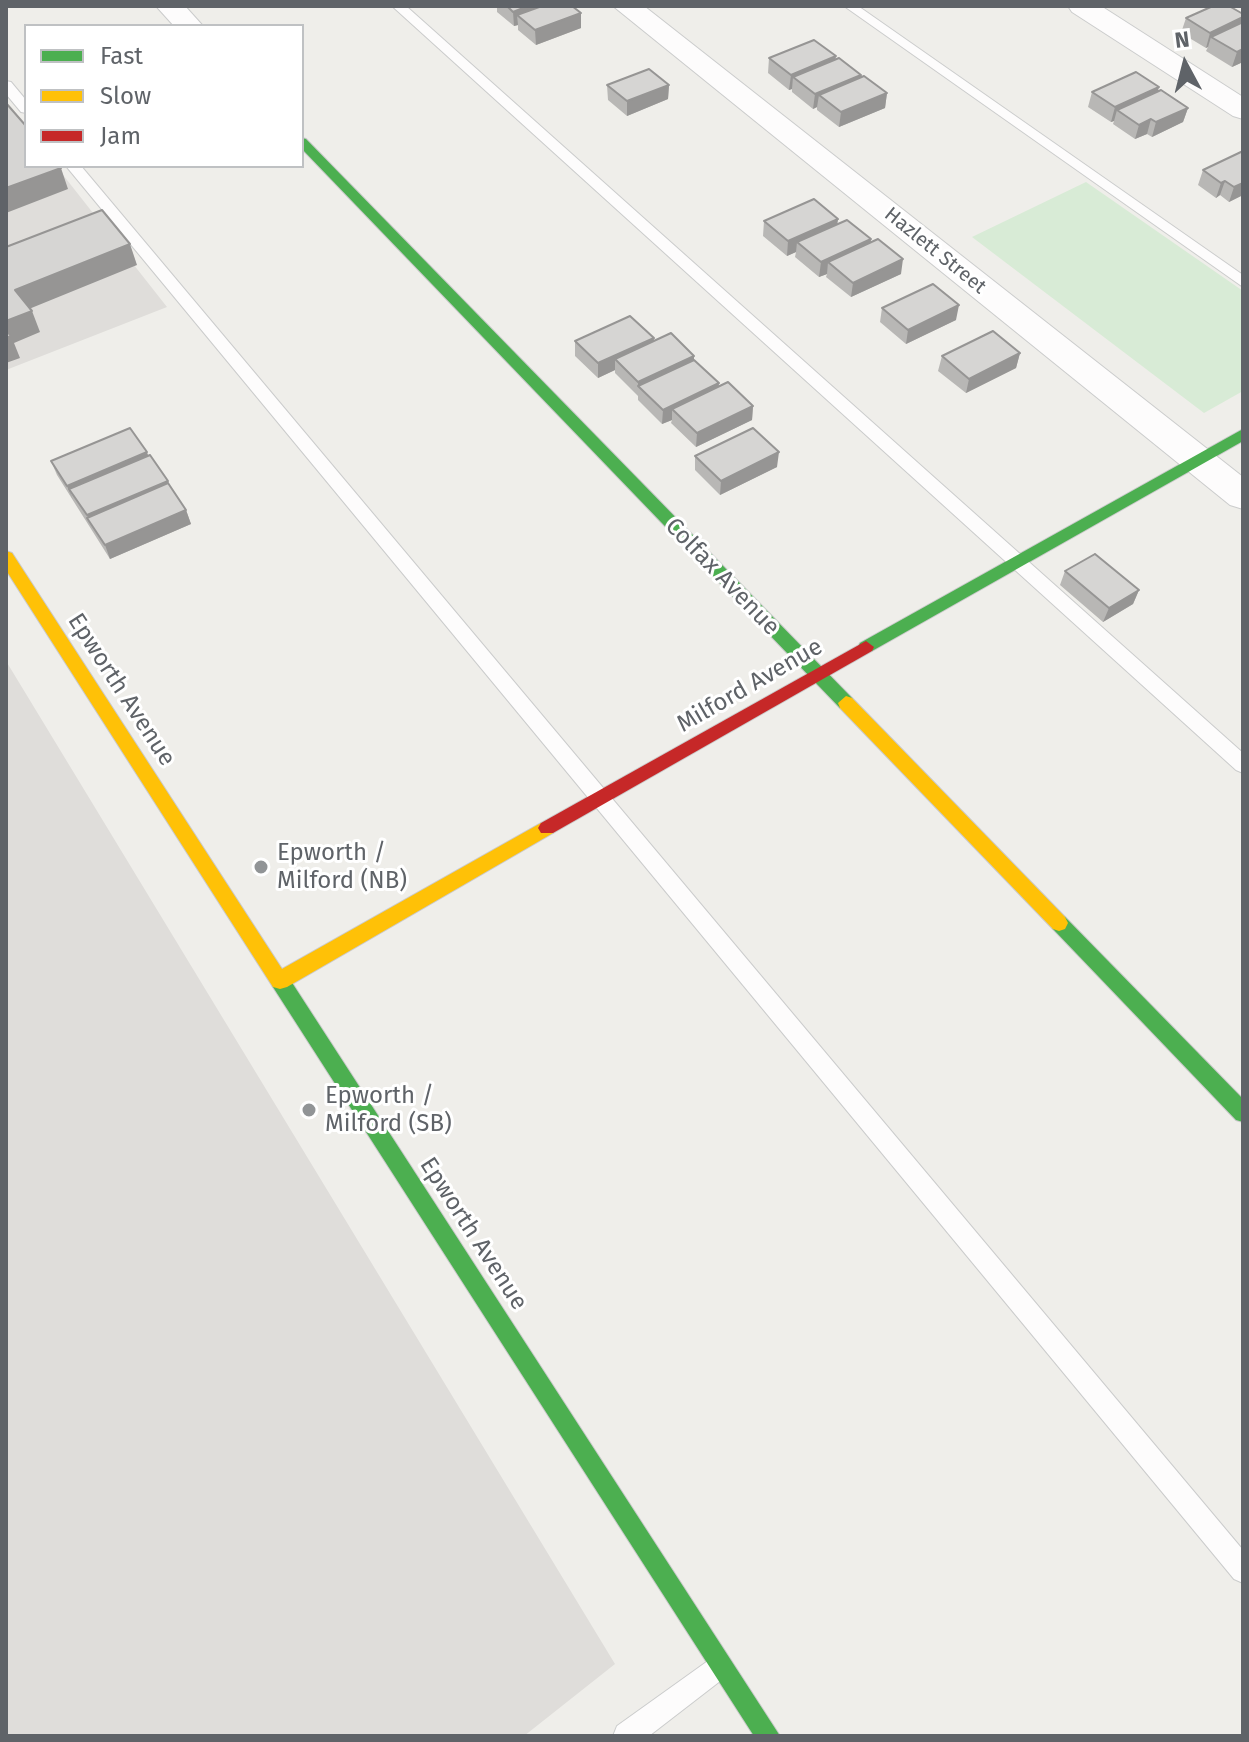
<!DOCTYPE html>
<style>
body{margin:0}
#map{position:relative;width:1249px;height:1742px;overflow:hidden;background:#efeeea;font-family:"Fira Sans",sans-serif}
canvas{display:block}
.frame{position:absolute;inset:0;border:8px solid #5f6368;pointer-events:none}
.legend{position:absolute;left:24px;top:24px;width:280px;height:144px;box-sizing:border-box;background:#fff;border:2px solid #bfc1c3;margin:0;padding:10px 14px;list-style:none;font-size:24px;color:#5f6368}
.legend li{display:flex;align-items:center;gap:16px;height:40px}
.legend b{width:40px;border:2px solid #bfc1c3}
.north{position:absolute;left:1145px;top:24px;width:80px;height:80px;-webkit-text-stroke:6px #fff;paint-order:stroke;rotate:353deg;font-size:22px;font-weight:700;line-height:32px;text-align:center;color:#5f6368}
.north::after{content:'';display:block;margin:auto;width:28px;height:36px;background:#5f6368;clip-path:polygon(50% 0,100% 100%,50% 72%,0 100%)}
</style>
<div id="map">
<canvas width="1249" height="1742"></canvas>
<div class="frame"></div>
<ul class="legend">
<li><b style="height:10px;background:#4caf50"></b>Fast</li>
<li><b style="height:10px;background:#ffc107"></b>Slow</li>
<li><b style="height:10px;background:#c62828"></b>Jam</li>
</ul>
<div class="north">N</div>
</div>
<script>
const ctx = document.querySelector('canvas').getContext('2d');
ctx.lineJoin = 'round';
function paint(path, color) {
  ctx.fillStyle = color;
  ctx.fill(path, 'evenodd');
}
function toPath(rows) {
  const path = new Path2D();
  for (const r of rows) {
    path.moveTo(r[0], r[1]);
    for (let i = 2; i < r.length; i += 2) path.lineTo(r[i], r[i + 1]);
  }
  return path;
}
function stroke(path, color, width, dash) {
  ctx.strokeStyle = color;
  ctx.lineWidth = width;
  ctx.lineCap = dash ? 'butt' : 'round';
  ctx.setLineDash(dash || []);
  ctx.stroke(path);
}
function drawText(font, color, halo, rows, align = 'center') {
  ctx.font = font + ' "Fira Sans",sans-serif';
  ctx.lineWidth = 6;
  ctx.setLineDash([]);
  ctx.textBaseline = 'middle';
  ctx.strokeStyle = halo;
  ctx.fillStyle = color;
  for (const [text, x, y, turn = 0] of rows) {
    ctx.save();
    ctx.translate(x, y);
    ctx.rotate((+turn || 0) * Math.PI / 180);
    ctx.textAlign = isNaN(turn) ? turn : align;
    if (halo) ctx.strokeText(text, 0, 0);
    ctx.fillText(text, 0, 0);
    ctx.restore();
  }
}
paint(toPath([
 [6,103,26,166,56,166,167,307,6,370],
 [6,661,615,1664,524,1736,6,1736]
]), '#dfddda');
paint(toPath([
 [1086,182,1243,291,1243,391,1204,413,972,237]
]), '#d8ebd6');
const lane = toPath([
 [392,6,406,6,1243,753,1243,773,1236,770,392,6],
 [844,6,858,6,1243,275,1243,287,844,6],
 [6,81,11,82,26,100,26,113,21,112,6,94,6,81],
 [66,166,81,166,1243,1550,1243,1583,1234,1579,66,166],
 [719,1653,728,1657,732,1666,728,1675,649,1736,613,1736,617,1726,719,1653]
]);
const street = toPath([
 [156,6,185,6,203,26,174,26,156,6],
 [613,6,644,6,1243,477,1243,509,1230,505,613,6],
 [1068,6,1101,6,1243,97,1243,119,1233,116,1072,12,1068,6]
]);
const fast = toPath([
 [302,138,306,139,852,698,854,703,852,708,840,708,302,149,302,138],
 [1243,429,1243,441,872,651,860,651,858,647,860,643,1243,429],
 [1059,915,1065,917,1243,1099,1243,1122,1236,1120,1053,929,1050,923,1053,917,1059,915],
 [280,973,287,975,780,1736,754,1736,273,987,271,981,273,975,280,973]
]);
const slow = toPath([
 [6,551,12,553,282,969,541,823,553,823,556,828,553,833,287,987,280,989,273,987,6,570,6,551],
 [846,696,852,698,1065,917,1068,923,1065,929,1059,931,1053,929,840,708,838,703,846,696]
]);
const jam = toPath([
 [866,641,874,647,872,651,553,833,541,833,538,828,541,823,866,641]
]);
stroke(lane, '#cbcccc', 2);
stroke(street, '#cbcccc', 2);
stroke(fast, '#cacacb', 2);
stroke(slow, '#cacacb', 2);
stroke(jam, '#cacacb', 2);
paint(lane, '#fdfcfc');
paint(street, '#fdfcfc');
paint(fast, '#4caf50');
paint(slow, '#ffc107');
paint(jam, '#c62828');
paint(toPath([
 [497,6,572,6,581,13,581,28,536,45,518,30,518,25,514,26,497,12],
 [1243,14,1243,62,1232,67,1206,51,1208,47,1206,48,1181,33,1186,18],
 [769,58,835,60,860,78,887,93,885,108,839,127,817,110,817,107,813,109,792,92,792,89,789,90,768,73],
 [607,85,669,85,668,99,627,116,608,100],
 [1158,91,1188,108,1183,122,1152,137,1147,134,1135,139,1113,124,1114,121,1111,122,1088,107,1092,92],
 [1243,151,1243,195,1229,202,1220,195,1216,198,1198,185,1203,170],
 [838,219,837,224,871,239,871,242,901,274,851,297,826,277,827,274,819,277,795,257,796,252,787,256,763,236,764,221],
 [882,308,956,320,906,344,880,322],
 [654,338,653,341,694,356,694,360,719,387,753,406,752,420,696,447,671,423,672,420,662,424,638,400,638,396,615,373,615,370,598,378,575,356,575,341],
 [1020,353,1016,368,966,393,938,371,942,356],
 [149,456,186,510,191,524,110,559,57,475,51,461],
 [695,456,777,467,720,495,695,470],
 [1065,571,1139,590,1133,604,1103,622,1060,585]
]), '#b8b7b5');
paint(toPath([
 [528,6,554,6,517,15,518,25,514,26,513,12],
 [581,13,581,28,536,45,535,30],
 [1243,17,1243,25,1211,37,1208,47,1206,48,1210,33],
 [1243,49,1243,62,1232,67,1237,52],
 [836,56,834,71,793,77,792,89,789,90,791,75],
 [861,75,859,90,819,95,817,107,813,109,815,94],
 [669,85,668,99,627,116,627,101],
 [1159,87,1155,102,1117,110,1114,121,1111,122,1115,107],
 [887,93,885,108,839,127,841,112],
 [1188,108,1183,122,1152,137,1156,122],
 [1151,119,1147,134,1135,139,1139,125],
 [61,168,68,189,6,213,6,188],
 [1225,181,1220,195,1216,198,1221,183],
 [1243,183,1243,195,1229,202,1234,187],
 [838,219,836,233,797,242,796,252,787,256,788,241],
 [871,239,869,254,828,262,827,274,819,277,821,262],
 [130,244,137,265,24,311,15,290],
 [903,259,901,274,851,297,853,283],
 [959,305,956,320,906,344,908,330],
 [32,311,40,332,14,343,20,358,6,363,6,321],
 [654,338,653,353,615,359,615,370,598,378,598,363],
 [1020,353,1016,368,966,393,969,379],
 [694,356,694,370,638,386,638,382],
 [719,383,718,398,672,409,672,420,662,424,663,410],
 [753,406,752,420,696,447,697,433],
 [147,452,152,467,69,489,73,500,67,486],
 [779,452,777,467,720,495,721,481],
 [168,481,172,495,89,520,87,515],
 [186,510,191,524,110,559,105,545],
 [1139,590,1133,604,1103,622,1109,608]
]), '#969594');
const building = toPath([
 [507,6,528,6,513,12,507,6],
 [542,6,572,6,581,13,535,30,517,15,542,6],
 [1213,6,1229,6,1243,14,1243,17,1210,33,1186,18,1213,6],
 [1243,22,1243,49,1237,52,1211,37,1243,22],
 [814,40,836,56,791,75,769,58,814,40],
 [839,58,861,75,815,94,793,77,839,58],
 [649,69,669,85,627,101,607,85,649,69],
 [1136,72,1159,87,1115,107,1092,92,1136,72],
 [864,76,887,93,841,112,819,95,864,76],
 [1161,90,1188,108,1156,122,1151,119,1139,125,1117,110,1161,90],
 [6,103,26,126,26,166,59,166,61,168,6,188,6,103],
 [1243,151,1243,183,1234,187,1225,181,1221,183,1203,170,1243,151],
 [814,199,838,219,788,241,764,221,814,199],
 [102,210,130,244,15,290,32,311,6,321,6,247,102,210],
 [847,220,871,239,821,262,797,242,847,220],
 [878,239,903,259,853,283,828,262,878,239],
 [933,284,959,305,908,330,882,308,933,284],
 [630,316,654,338,598,363,575,341,630,316],
 [6,330,11,336,6,338,6,330],
 [993,331,1020,353,969,379,942,356,993,331],
 [671,333,694,356,638,382,615,359,671,333],
 [694,360,719,383,663,410,638,386,694,360],
 [728,382,753,406,697,433,672,409,728,382],
 [130,428,147,452,67,486,51,461,130,428],
 [753,428,779,452,721,481,695,456,753,428],
 [150,455,168,481,87,515,69,489,150,455],
 [168,483,186,510,105,545,87,518,168,483],
 [1095,554,1139,590,1109,608,1065,571,1095,554]
]);
paint(building, '#d6d5d3');
stroke(building, '#969594', 2);
for (const [x, y, r, color] of [
 [261,867,8,"#919496"],
 [309,1110,8,"#919496"]
]) {
  const dot = new Path2D();
  dot.arc(x, y, r, 0, 2 * Math.PI);
  ctx.fillStyle = color;
  ctx.fill(dot);
  stroke(dot, '#fff', 3);
}
drawText('20px', '#5f6368', '#fff', [
 ["Hazlett Street",935,251,39]
]);
drawText('24px', '#5f6368', '#fff', [
 ["Colfax Avenue",722,577,46],
 ["Milford Avenue",750,686,-30],
 ["Epworth Avenue",121,690,57],
 ["Epworth Avenue",473,1234,57]
]);
drawText('24px', '#5f6368', '#fff', [
 ["Epworth /",277,853],
 ["Milford (NB)",277,881],
 ["Epworth /",325,1096],
 ["Milford (SB)",325,1124]
], 'left');
</script>
